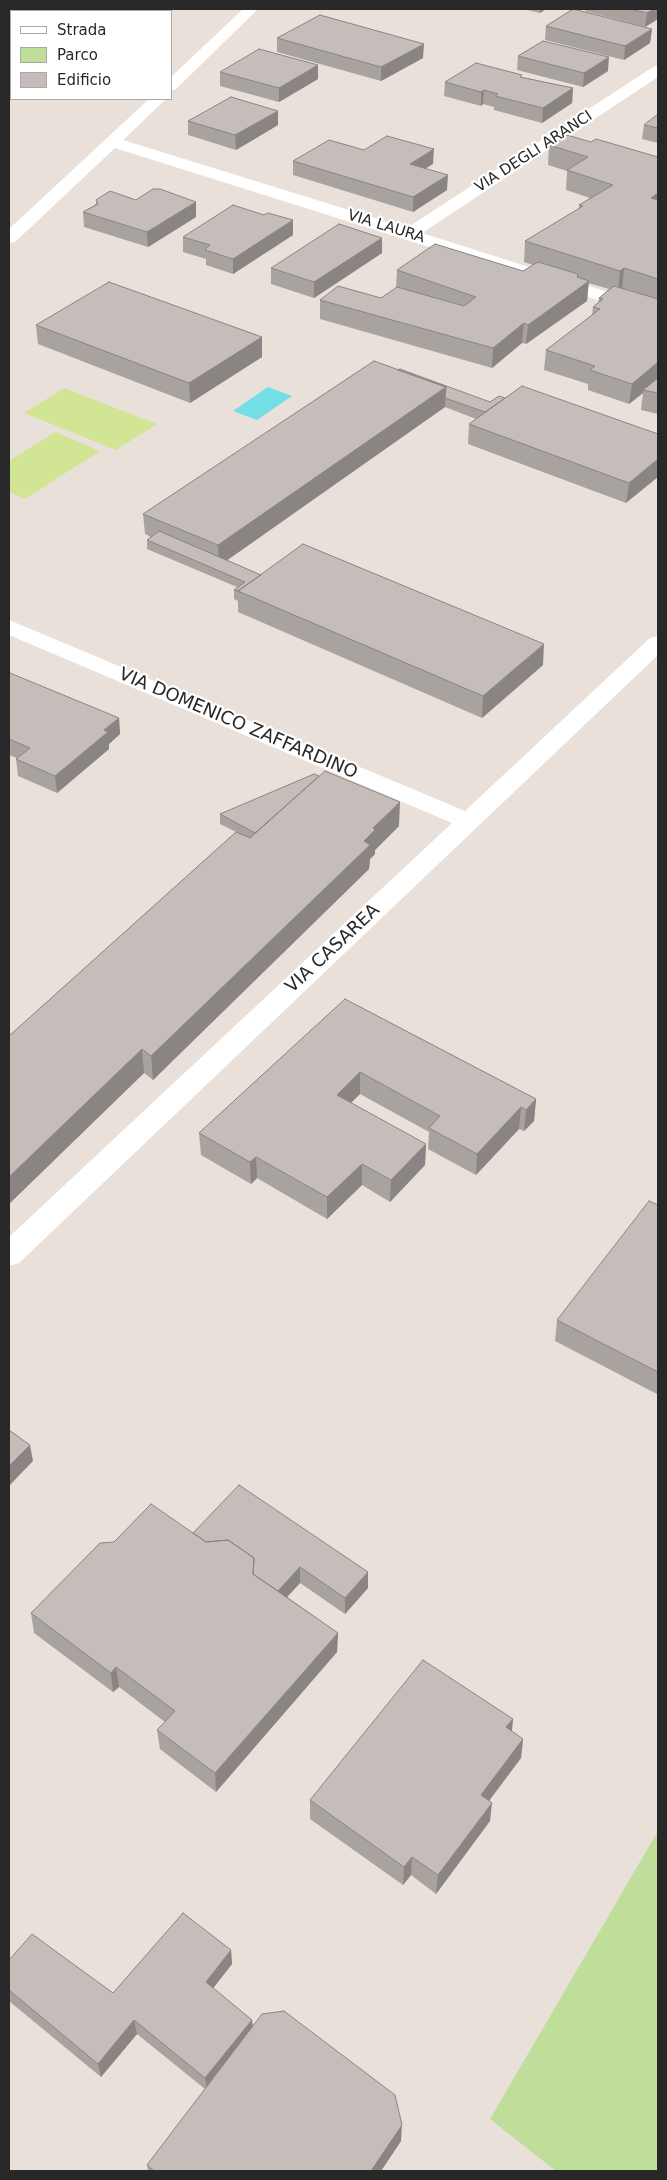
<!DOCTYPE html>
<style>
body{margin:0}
#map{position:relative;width:667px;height:2180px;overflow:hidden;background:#eae0da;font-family:"DejaVu Sans",sans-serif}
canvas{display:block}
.frame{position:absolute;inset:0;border:10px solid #282828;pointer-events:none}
.legend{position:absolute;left:10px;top:10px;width:162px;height:90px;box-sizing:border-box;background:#fff;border:1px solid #a9a9a9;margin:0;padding:6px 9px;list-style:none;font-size:15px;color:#282828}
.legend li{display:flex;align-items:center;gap:10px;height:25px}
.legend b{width:25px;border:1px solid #a9a9a9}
</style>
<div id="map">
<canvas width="667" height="2180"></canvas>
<div class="frame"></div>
<ul class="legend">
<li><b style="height:6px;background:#fff"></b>Strada</li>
<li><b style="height:14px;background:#bede99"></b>Parco</li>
<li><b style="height:14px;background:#c5bdba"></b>Edificio</li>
</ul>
</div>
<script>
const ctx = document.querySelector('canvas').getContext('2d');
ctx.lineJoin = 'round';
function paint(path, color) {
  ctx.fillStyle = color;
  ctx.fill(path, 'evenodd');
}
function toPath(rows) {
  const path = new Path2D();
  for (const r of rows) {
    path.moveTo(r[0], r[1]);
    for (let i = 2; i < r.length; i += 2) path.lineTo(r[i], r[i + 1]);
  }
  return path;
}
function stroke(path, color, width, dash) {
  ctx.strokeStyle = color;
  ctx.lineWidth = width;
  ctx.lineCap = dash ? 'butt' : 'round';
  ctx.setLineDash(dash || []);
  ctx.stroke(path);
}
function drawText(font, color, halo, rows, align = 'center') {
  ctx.font = font + ' "DejaVu Sans",sans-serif';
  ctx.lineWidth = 4.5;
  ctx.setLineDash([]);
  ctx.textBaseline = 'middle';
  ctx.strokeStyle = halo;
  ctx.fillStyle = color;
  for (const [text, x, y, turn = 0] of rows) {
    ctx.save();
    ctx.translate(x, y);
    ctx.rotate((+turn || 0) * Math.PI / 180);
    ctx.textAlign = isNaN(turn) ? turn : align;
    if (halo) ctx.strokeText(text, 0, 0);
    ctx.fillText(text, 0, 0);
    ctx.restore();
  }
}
paint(toPath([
 [658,1831,658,2171,556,2171,490,2119]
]), '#bede99');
paint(toPath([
 [64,388,157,424,116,450,24,413],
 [55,432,100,451,25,499,9,492,9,461]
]), '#d2e595');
paint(toPath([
 [268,387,292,396,257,420,233,411]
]), '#72dfe7');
paint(toPath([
 [243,9,258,9,176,89,171,91,171,77,243,9],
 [658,65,658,77,422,233,658,308,658,319,115,148,15,242,9,243,9,229,149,99,166,99,123,140,407,228,653,67,658,65],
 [9,620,465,811,650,638,658,636,658,655,19,1263,9,1266,9,1237,452,823,9,635,9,620]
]), '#fff');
paint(toPath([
 [523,9,546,9,540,13],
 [585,9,658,9,658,19,645,27,585,11],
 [546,26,652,29,650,43,624,60,545,40],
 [277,38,423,58,381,81,277,52],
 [518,56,608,71,583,87,517,70],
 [220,72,318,79,279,102,220,86],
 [522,77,573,88,572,103,542,123,494,110,494,107,483,104,481,106,444,96,445,82],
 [658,114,658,143,642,139,644,125],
 [188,121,278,125,236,150,188,135],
 [591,142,658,157,658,414,641,410,643,393,629,404,588,390,588,384,544,370,546,350,592,315,593,307,598,303,599,298,609,289,588,283,587,301,526,344,522,343,492,368,320,319,320,300,381,298,396,288,397,270,523,271,533,265,524,262,525,241,579,209,579,205,590,198,566,190,567,171,548,165,549,145],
 [364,150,433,164,426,168,447,190,413,212,293,175,293,161],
 [96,200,136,200,196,202,196,217,148,247,84,227,83,212,96,204],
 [293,220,293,235,233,274,206,265,206,259,183,252,183,237],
 [382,238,382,253,314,298,271,284,271,268],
 [36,325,262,337,262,357,190,403,38,344],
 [374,361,490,402,505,398,658,434,626,503,468,444,469,424,476,419,445,407,227,560,261,575,543,665,482,718,238,612,238,601,234,599,234,590,237,587,147,549,147,540,151,537,145,534,143,514],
 [9,674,119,718,120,734,109,744,109,749,57,793,18,776,16,759,17,758,9,755],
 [220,814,399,826,375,850,375,854,370,859,369,869,153,1080,144,1073,9,1204,9,1036,236,832,220,824],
 [345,999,536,1099,534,1121,524,1131,519,1129,476,1175,428,1149,429,1132,360,1094,351,1103,426,1144,425,1165,390,1202,362,1185,327,1219,257,1178,251,1184,201,1155,199,1133],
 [658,1205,658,1393,657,1394,555,1341,557,1320],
 [193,1533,368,1588,345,1614,300,1583,287,1597,338,1633,337,1652,216,1792,160,1749,157,1730,165,1722,119,1687,113,1692,34,1633,31,1613,114,1542],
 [513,1719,512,1731,523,1739,521,1758,489,1801,490,1821,436,1894,411,1875,403,1885,310,1819,310,1800],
 [231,1950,232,1964,213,1988,252,2020,253,2026,401,2141,381,2171,148,2171,147,2165,205,2089,137,2034,101,2077,9,2001,9,1960,113,1993]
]), '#a9a3a0');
paint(toPath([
 [540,9,546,9,540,13],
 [654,9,658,9,658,19,645,27,647,13],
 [652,29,650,43,624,60,625,46],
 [424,44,423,58,381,81,381,67],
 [609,57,608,71,583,87,584,73],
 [318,65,318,79,279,102,279,88],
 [573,88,572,103,542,123,543,108],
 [484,90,483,104,481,106,481,92],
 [278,111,278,125,236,150,235,135],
 [434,149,433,164,410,178,410,164],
 [448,175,447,190,413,212,413,197],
 [657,175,658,175,658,212,651,198],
 [196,202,196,217,148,247,147,232],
 [293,220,293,235,233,274,233,259],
 [382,238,382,253,314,298,314,282],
 [624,268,622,290,618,292,620,271],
 [578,274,576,290,589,281,587,301,526,344,528,325,577,277],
 [524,323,522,343,492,368,493,348],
 [262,337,262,357,190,403,189,383],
 [658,362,658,380,643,390,643,393,629,404,632,384],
 [446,387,445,407,219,566,218,545],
 [658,459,658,477,626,503,629,483],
 [544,644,543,665,482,718,483,696],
 [119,718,120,734,109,744,109,749,57,793,55,776,104,730],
 [400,802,399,826,375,850,375,854,370,859,369,869,153,1080,151,1056,364,841,373,828],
 [142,1049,144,1073,9,1204,9,1177],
 [360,1072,360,1094,337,1116,337,1095],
 [536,1099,534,1121,524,1131,526,1110],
 [521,1107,519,1129,476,1175,477,1154],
 [426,1144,425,1165,390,1202,391,1180],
 [256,1157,257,1178,251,1184,250,1162],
 [362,1164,362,1185,327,1219,327,1197],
 [30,1445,33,1461,9,1486,9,1466],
 [300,1567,300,1583,276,1609,275,1593],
 [368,1572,368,1588,345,1614,345,1598],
 [338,1633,337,1652,216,1792,215,1773],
 [116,1667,119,1687,113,1692,111,1673],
 [513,1719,511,1738,506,1727],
 [523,1739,521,1758,479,1814,481,1795],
 [492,1803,490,1821,436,1894,438,1875],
 [412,1857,411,1875,403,1885,404,1867],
 [231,1950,232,1964,207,1996,206,1982],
 [134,2020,137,2034,101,2077,98,2064],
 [252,2020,253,2033,207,2091,205,2078],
 [402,2125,401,2141,381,2171,371,2171]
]), '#8a8482');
const building = toPath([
 [573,9,652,29,625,46,546,26,573,9],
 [629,9,654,9,647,13,629,9],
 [320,15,424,44,381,67,277,38,320,15],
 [543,41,609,57,584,73,518,56,543,41],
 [259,49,318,65,279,88,220,72,259,49],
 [476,63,522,75,520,77,573,88,543,108,495,96,498,94,484,90,481,92,445,82,476,63],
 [231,97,278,111,235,135,188,121,231,97],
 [658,114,658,128,644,125,658,114],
 [567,135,591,142,596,139,658,157,658,175,657,175,658,176,658,193,651,198,658,200,658,279,624,268,620,271,525,241,583,206,579,205,613,185,567,170,588,157,549,145,567,135],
 [387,136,434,149,410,164,448,175,413,197,293,161,329,140,364,150,387,136],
 [153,189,160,189,196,202,147,232,83,212,98,204,96,200,110,191,136,200,153,189],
 [233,205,264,215,268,213,293,220,233,259,205,250,210,245,183,237,233,205],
 [339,224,382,238,314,282,271,268,339,224],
 [435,244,523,271,538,262,578,274,577,277,589,281,528,325,524,323,493,348,320,300,338,286,381,298,397,287,464,306,476,297,397,270,435,244],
 [109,282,262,337,189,383,36,325,109,282],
 [614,286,658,299,658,362,632,384,590,370,595,366,546,350,600,309,593,307,603,299,599,298,614,286],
 [374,361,446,387,218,545,143,514,374,361],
 [400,369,490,402,499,396,505,398,485,412,445,398,446,387,398,370,400,369],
 [658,378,658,393,643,390,658,378],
 [522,386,658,434,658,459,629,483,469,424,522,386],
 [159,531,261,575,238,591,234,590,245,582,147,540,159,531],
 [303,544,544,644,483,696,238,591,303,544],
 [10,673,119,718,104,730,108,732,55,776,16,759,30,748,9,739,9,674,10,673],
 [325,771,400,802,373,828,375,830,364,841,370,845,151,1056,142,1049,9,1177,9,1036,236,832,250,838,325,771],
 [314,774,319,776,255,833,220,814,314,774],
 [345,999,536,1099,526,1110,521,1107,477,1154,429,1128,440,1116,360,1072,337,1095,426,1144,391,1180,362,1164,327,1197,256,1157,250,1162,199,1133,345,999],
 [649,1201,658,1205,658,1372,557,1320,649,1201],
 [9,1430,30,1445,9,1466,9,1430],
 [239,1485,368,1572,345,1598,300,1567,278,1591,253,1574,254,1558,228,1540,206,1542,193,1533,239,1485],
 [151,1504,206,1542,228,1540,254,1558,253,1574,338,1633,215,1773,157,1730,175,1711,116,1667,111,1673,31,1613,100,1543,114,1542,151,1504],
 [423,1660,513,1719,506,1727,523,1739,481,1795,492,1803,438,1875,412,1857,404,1867,310,1800,423,1660],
 [183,1913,231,1950,206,1982,252,2020,205,2078,134,2020,98,2064,9,1990,9,1960,32,1934,113,1993,183,1913],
 [284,2011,395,2095,402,2125,371,2171,154,2171,147,2165,262,2014,284,2011]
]);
paint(building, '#c5bdba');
stroke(building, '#8a8482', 1);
drawText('15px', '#282828', '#fff', [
 ["VIA DEGLI ARANCI",534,152,-33],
 ["VIA LAURA",386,227,17]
]);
drawText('18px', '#282828', '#fff', [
 ["VIA DOMENICO ZAFFARDINO",238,724,23],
 ["VIA CASAREA",333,949,-43]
]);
</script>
